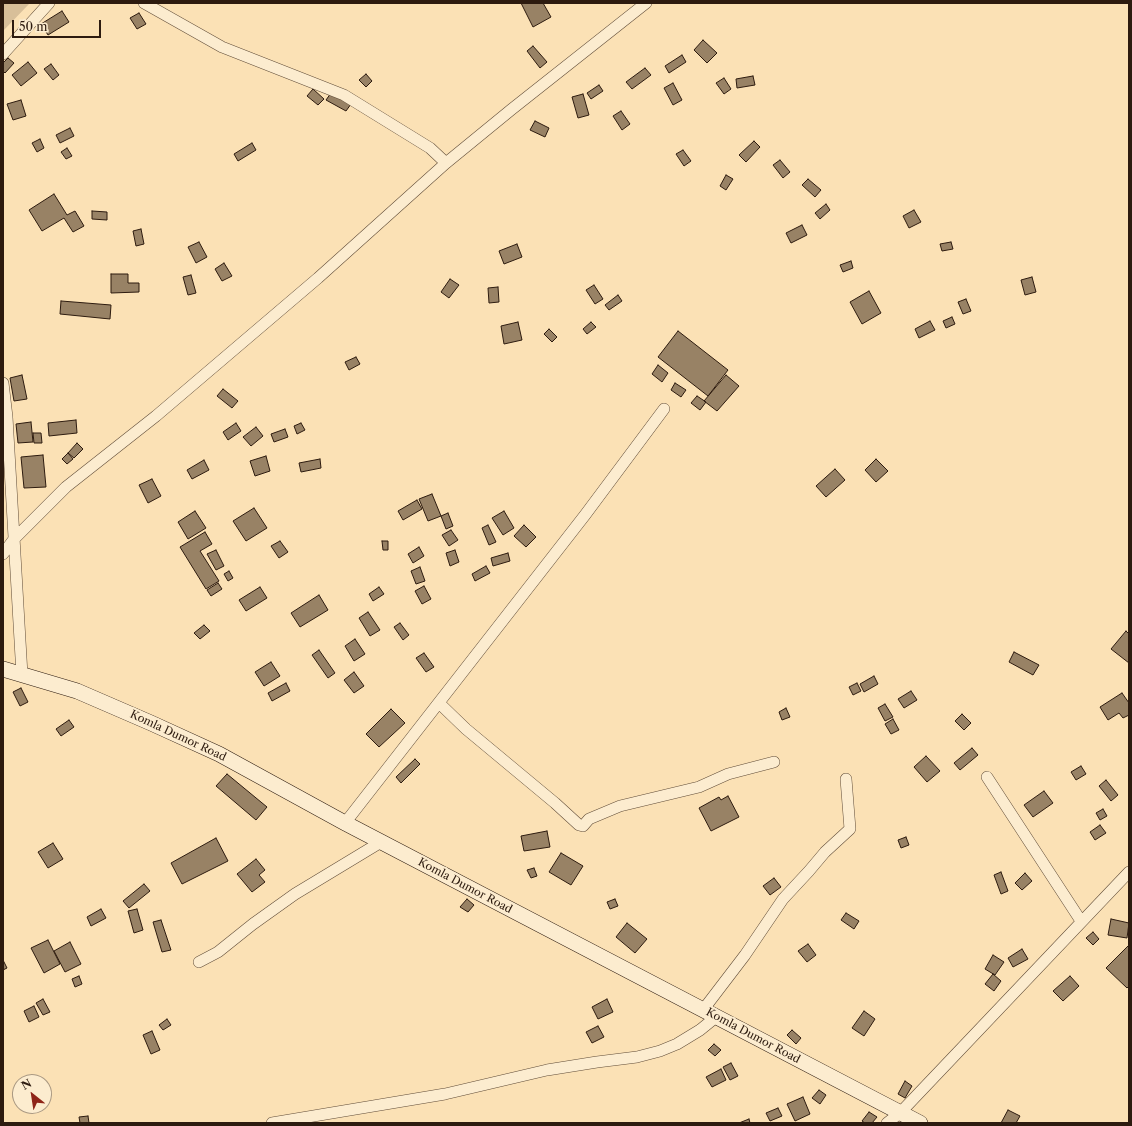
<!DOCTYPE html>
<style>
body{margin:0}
#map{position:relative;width:1132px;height:1126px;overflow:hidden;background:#fbe1b5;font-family:"Libre Caslon Text",serif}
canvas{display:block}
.frame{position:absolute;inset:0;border:4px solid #2d1b0f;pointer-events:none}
.north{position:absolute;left:12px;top:1074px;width:40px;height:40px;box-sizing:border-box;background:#fceccf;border:1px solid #a99882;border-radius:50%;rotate:330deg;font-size:11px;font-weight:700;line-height:16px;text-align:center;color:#2d1b0f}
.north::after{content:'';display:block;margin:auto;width:14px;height:18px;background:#8f2418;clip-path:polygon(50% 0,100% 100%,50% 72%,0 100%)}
.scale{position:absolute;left:12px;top:20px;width:89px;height:18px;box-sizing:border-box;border:2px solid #2d1b0f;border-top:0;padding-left:5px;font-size:12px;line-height:14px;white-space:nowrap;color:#2d1b0f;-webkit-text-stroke:3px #fceccf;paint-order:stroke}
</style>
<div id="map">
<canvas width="1132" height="1126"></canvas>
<div class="frame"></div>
<div class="north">N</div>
<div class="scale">50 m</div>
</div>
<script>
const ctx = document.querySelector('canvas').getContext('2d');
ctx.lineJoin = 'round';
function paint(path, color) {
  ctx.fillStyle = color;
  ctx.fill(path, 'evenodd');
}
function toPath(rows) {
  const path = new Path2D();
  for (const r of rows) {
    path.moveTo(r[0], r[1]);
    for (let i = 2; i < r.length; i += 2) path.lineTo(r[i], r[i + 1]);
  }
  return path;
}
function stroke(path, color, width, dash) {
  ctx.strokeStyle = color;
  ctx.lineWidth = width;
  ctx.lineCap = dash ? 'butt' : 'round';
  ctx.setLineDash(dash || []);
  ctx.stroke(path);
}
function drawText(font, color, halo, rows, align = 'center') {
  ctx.font = font + ' "Libre Caslon Text",serif';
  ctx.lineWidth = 4;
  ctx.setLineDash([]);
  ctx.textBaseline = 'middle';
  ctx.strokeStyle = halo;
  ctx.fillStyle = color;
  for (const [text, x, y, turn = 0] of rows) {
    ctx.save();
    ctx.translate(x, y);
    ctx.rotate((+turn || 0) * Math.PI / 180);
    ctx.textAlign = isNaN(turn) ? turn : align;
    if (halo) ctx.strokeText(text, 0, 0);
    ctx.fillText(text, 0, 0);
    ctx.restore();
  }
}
paint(toPath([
 [3,3,30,3,3,31]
]), '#d8bf99');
const building = toPath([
 [521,3,543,3,551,17,533,27,521,3],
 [62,11,69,22,48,35,41,24,62,11],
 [139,13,146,24,137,29,130,18,139,13],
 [703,40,717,53,707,63,694,50,703,40],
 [533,46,547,62,540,68,527,51,533,46],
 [682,55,686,62,669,73,665,66,682,55],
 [8,58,14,63,5,73,3,71,3,63,8,58],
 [28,62,37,73,21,86,12,75,28,62],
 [51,64,59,75,53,80,44,69,51,64],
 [645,68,651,75,632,89,626,82,645,68],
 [366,74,372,81,366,87,359,80,366,74],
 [753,76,755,85,737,88,736,79,753,76],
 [724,78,731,89,724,94,716,83,724,78],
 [673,83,682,100,673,105,664,88,673,83],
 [599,85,603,91,591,99,587,93,599,85],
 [313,89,324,99,318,105,307,96,313,89],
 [331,93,351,104,346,111,326,100,331,93],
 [583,94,589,115,578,118,572,97,583,94],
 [21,100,26,116,13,120,7,104,21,100],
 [621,111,630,124,622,130,613,116,621,111],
 [535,121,549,128,545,137,530,130,535,121],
 [70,128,74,136,60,143,56,135,70,128],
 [40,139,44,148,37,152,32,143,40,139],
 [754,141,760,147,746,162,739,155,754,141],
 [252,143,256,150,238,161,234,154,252,143],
 [67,148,72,156,66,159,61,152,67,148],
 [683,150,691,161,684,166,676,154,683,150],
 [780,160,790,172,783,178,773,165,780,160],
 [726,175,733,179,726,190,720,186,726,175],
 [808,179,821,190,815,197,802,185,808,179],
 [54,194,67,215,75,211,84,226,73,232,64,218,42,231,29,210,54,194],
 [826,204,830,210,820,219,815,213,826,204],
 [914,210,921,222,909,228,903,216,914,210],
 [92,211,107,212,107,220,92,219,92,211],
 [802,225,807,235,791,243,786,233,802,225],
 [141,229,144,244,136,246,133,231,141,229],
 [199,242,207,257,196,263,188,247,199,242],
 [951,242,953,249,942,251,940,244,951,242],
 [517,244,522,257,504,264,499,251,517,244],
 [851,261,853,268,843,272,840,265,851,261],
 [224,263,232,276,222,281,215,269,224,263],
 [111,274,128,274,128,283,139,283,139,292,111,293,111,274],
 [191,275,196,293,188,295,183,277,191,275],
 [1032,277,1036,292,1025,295,1021,280,1032,277],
 [450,279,459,285,449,298,441,292,450,279],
 [594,285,603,299,595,304,586,290,594,285],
 [498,287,499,302,489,303,488,288,498,287],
 [869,291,881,313,862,324,850,302,869,291],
 [618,295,622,301,609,310,605,305,618,295],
 [966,299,971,311,963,314,958,302,966,299],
 [61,301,111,305,110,319,60,314,61,301],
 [952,317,955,324,946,328,943,321,952,317],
 [930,321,935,330,919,338,915,329,930,321],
 [518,322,522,340,504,344,501,326,518,322],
 [591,322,596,327,587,334,583,329,591,322],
 [549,329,557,337,552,342,544,334,549,329],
 [678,331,728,370,708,396,658,357,678,331],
 [356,357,360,364,349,370,345,362,356,357],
 [658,365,668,373,662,382,652,374,658,365],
 [22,375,27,399,14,401,10,378,22,375],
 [726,375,739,386,717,411,704,401,726,375],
 [675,383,686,390,681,397,671,390,675,383],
 [223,389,238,401,232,408,217,396,223,389],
 [697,396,706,402,700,410,691,403,697,396],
 [76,420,77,433,49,436,48,423,76,420],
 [31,422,33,442,18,443,16,424,31,422],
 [236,423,241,431,228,440,223,432,236,423],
 [301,423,305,430,297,434,294,426,301,423],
 [256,427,263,436,251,446,243,437,256,427],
 [285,429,288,437,274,442,271,434,285,429],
 [33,433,41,433,42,443,34,443,33,433],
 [77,443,83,449,74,458,68,453,77,443],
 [68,453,73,459,67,464,62,459,68,453],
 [43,455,46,487,24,488,21,457,43,455],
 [266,456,270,471,255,476,250,461,266,456],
 [320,459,321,468,301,472,299,463,320,459],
 [876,459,888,471,876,482,865,470,876,459],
 [204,460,209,470,192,479,187,470,204,460],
 [835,469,845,480,826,497,816,486,835,469],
 [152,479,161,496,148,503,139,485,152,479],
 [432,494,441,516,428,521,419,499,432,494],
 [417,500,422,509,403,520,398,511,417,500],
 [254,508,267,528,246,541,233,521,254,508],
 [195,511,206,528,188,539,178,522,195,511],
 [504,511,514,528,503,535,492,518,504,511],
 [448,513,453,526,446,529,441,516,448,513],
 [488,525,496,542,489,545,482,528,488,525],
 [524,525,536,537,526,547,514,536,524,525],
 [451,530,458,540,449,546,442,535,451,530],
 [205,532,212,544,200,551,219,581,206,589,180,547,205,532],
 [280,541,288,552,279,558,271,546,280,541],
 [382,541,388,541,388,550,383,550,382,541],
 [419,547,424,556,413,563,408,554,419,547],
 [216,550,224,566,216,570,207,554,216,550],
 [455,550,459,562,450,566,446,553,455,550],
 [508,553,510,561,493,566,491,558,508,553],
 [486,566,490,573,475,581,472,574,486,566],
 [420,567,425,581,416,584,411,571,420,567],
 [229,571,233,578,228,581,224,574,229,571],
 [218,583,222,589,211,596,207,590,218,583],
 [424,586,431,599,422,604,415,591,424,586],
 [260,587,267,598,246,611,239,600,260,587],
 [379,587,384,594,373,601,369,594,379,587],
 [319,595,328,610,300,627,291,613,319,595],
 [368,612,380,630,370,636,359,618,368,612],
 [400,623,409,635,403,640,394,627,400,623],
 [204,625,210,631,200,639,194,633,204,625],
 [1126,631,1129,634,1129,663,1111,649,1126,631],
 [355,639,365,654,354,661,345,646,355,639],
 [319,650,335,673,328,678,312,655,319,650],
 [1014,652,1039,665,1033,675,1009,662,1014,652],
 [424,653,434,667,426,672,416,658,424,653],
 [271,662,280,676,264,686,255,672,271,662],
 [354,672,364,686,354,693,344,680,354,672],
 [874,676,878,684,864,692,860,684,874,676],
 [286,683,290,691,272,701,268,693,286,683],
 [857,683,861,691,853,695,849,687,857,683],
 [21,688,28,702,20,706,13,692,21,688],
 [911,691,917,700,904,708,898,699,911,691],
 [1122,693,1129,703,1129,715,1123,718,1119,713,1108,720,1100,707,1122,693],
 [885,704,893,717,885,721,878,708,885,704],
 [786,708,790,717,782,720,779,712,786,708],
 [391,709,405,723,379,747,366,734,391,709],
 [962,714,971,723,964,730,955,721,962,714],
 [893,719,899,730,891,734,885,724,893,719],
 [69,720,74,727,61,736,56,729,69,720],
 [972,748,978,755,960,770,954,763,972,748],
 [926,756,940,771,927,782,914,767,926,756],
 [415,759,420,764,401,783,396,777,415,759],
 [1081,766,1086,774,1076,780,1071,772,1081,766],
 [227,774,267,807,256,820,216,786,227,774],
 [1106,780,1118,795,1111,801,1099,786,1106,780],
 [1044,791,1053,803,1033,817,1024,805,1044,791],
 [728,796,739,817,711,831,699,808,719,797,721,800,728,796],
 [1103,809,1107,816,1100,820,1096,813,1103,809],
 [1100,825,1106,833,1095,840,1090,832,1100,825],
 [547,831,550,847,524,851,521,836,547,831],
 [906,837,909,845,901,848,898,840,906,837],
 [216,838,228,861,182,884,171,863,216,838],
 [53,843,63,859,48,868,38,852,53,843],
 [561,853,583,866,571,885,549,872,561,853],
 [256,859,265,870,259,875,265,882,252,892,237,874,256,859],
 [534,868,537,876,531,878,527,870,534,868],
 [1001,872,1008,891,1001,894,994,875,1001,872],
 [1025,873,1032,881,1022,890,1015,883,1025,873],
 [774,878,781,887,770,895,763,886,774,878],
 [144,884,150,891,129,908,123,901,144,884],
 [467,899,474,905,468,912,460,907,467,899],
 [615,899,618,906,610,909,607,902,615,899],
 [101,909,106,918,91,926,87,917,101,909],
 [137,909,143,930,134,933,128,911,137,909],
 [846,913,859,921,854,929,841,920,846,913],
 [1111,919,1129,923,1127,938,1108,935,1111,919],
 [161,920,171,950,162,952,153,922,161,920],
 [627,923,647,939,635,953,616,937,627,923],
 [1093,932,1099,939,1093,945,1086,938,1093,932],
 [48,940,60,964,44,973,31,948,48,940],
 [70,942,81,964,65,972,54,951,70,942],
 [808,944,816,955,807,962,798,951,808,944],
 [1129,945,1129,986,1127,988,1106,968,1129,945],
 [1022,949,1028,959,1013,967,1008,958,1022,949],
 [993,955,1004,962,995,975,985,969,993,955],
 [3,960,7,968,3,970,3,960],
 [993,974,1001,981,994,991,985,984,993,974],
 [79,976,82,984,75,987,72,979,79,976],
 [1070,976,1079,986,1063,1001,1053,991,1070,976],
 [43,999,50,1012,43,1015,36,1003,43,999],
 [607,999,613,1012,598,1019,592,1007,607,999],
 [34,1006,39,1017,29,1022,24,1011,34,1006],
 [864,1011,875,1019,864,1036,852,1028,864,1011],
 [167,1019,171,1025,163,1030,159,1025,167,1019],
 [598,1026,604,1037,592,1043,586,1032,598,1026],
 [792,1030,801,1038,796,1044,787,1035,792,1030],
 [152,1031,160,1050,151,1054,143,1035,152,1031],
 [714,1044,721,1050,715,1056,708,1050,714,1044],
 [731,1063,738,1076,730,1080,723,1067,731,1063],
 [721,1069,726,1080,712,1087,706,1077,721,1069],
 [905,1081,912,1086,905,1098,898,1094,905,1081],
 [819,1090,826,1095,820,1104,812,1098,819,1090],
 [803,1097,810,1114,795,1121,787,1104,803,1097],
 [778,1108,782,1116,770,1121,766,1113,778,1108],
 [1008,1110,1020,1116,1016,1123,1001,1123,1008,1110],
 [869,1112,877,1117,872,1123,865,1123,862,1121,869,1112],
 [88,1116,89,1123,80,1123,79,1117,88,1116],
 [749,1119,750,1123,739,1123,749,1119]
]);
paint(building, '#988265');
stroke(building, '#2d1b0f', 1);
const street = toPath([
 [144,3,222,47,344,95,430,148,446,163],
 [3,54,49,3],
 [3,383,7,417,22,675],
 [3,554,14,539,66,487,156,416,318,278,446,163,512,109,646,3],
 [439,703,466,729,555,803,579,825,583,826,589,819,620,806,699,787,728,774,774,762],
 [987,777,1081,921],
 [345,823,585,515,664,409],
 [199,962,218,952,253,924,295,894,381,842],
 [703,1010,745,955,783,899,809,871,825,852,850,829,846,779],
 [272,1123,445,1094,547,1070,597,1062,637,1057,660,1051,677,1044,700,1030,716,1017],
 [887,1123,900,1113,1129,872]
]);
const secondary = toPath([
 [3,669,77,691,151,723,219,754,345,823,920,1123]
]);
stroke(street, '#604c38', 12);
stroke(secondary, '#2d1b0f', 16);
stroke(street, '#fceccf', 11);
stroke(secondary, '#fceccf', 15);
drawText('11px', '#2d1b0f', '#fceccf', [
 ["Komla Dumor Road",178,736,25],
 ["Komla Dumor Road",465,886,28],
 ["Komla Dumor Road",753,1036,28]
]);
</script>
